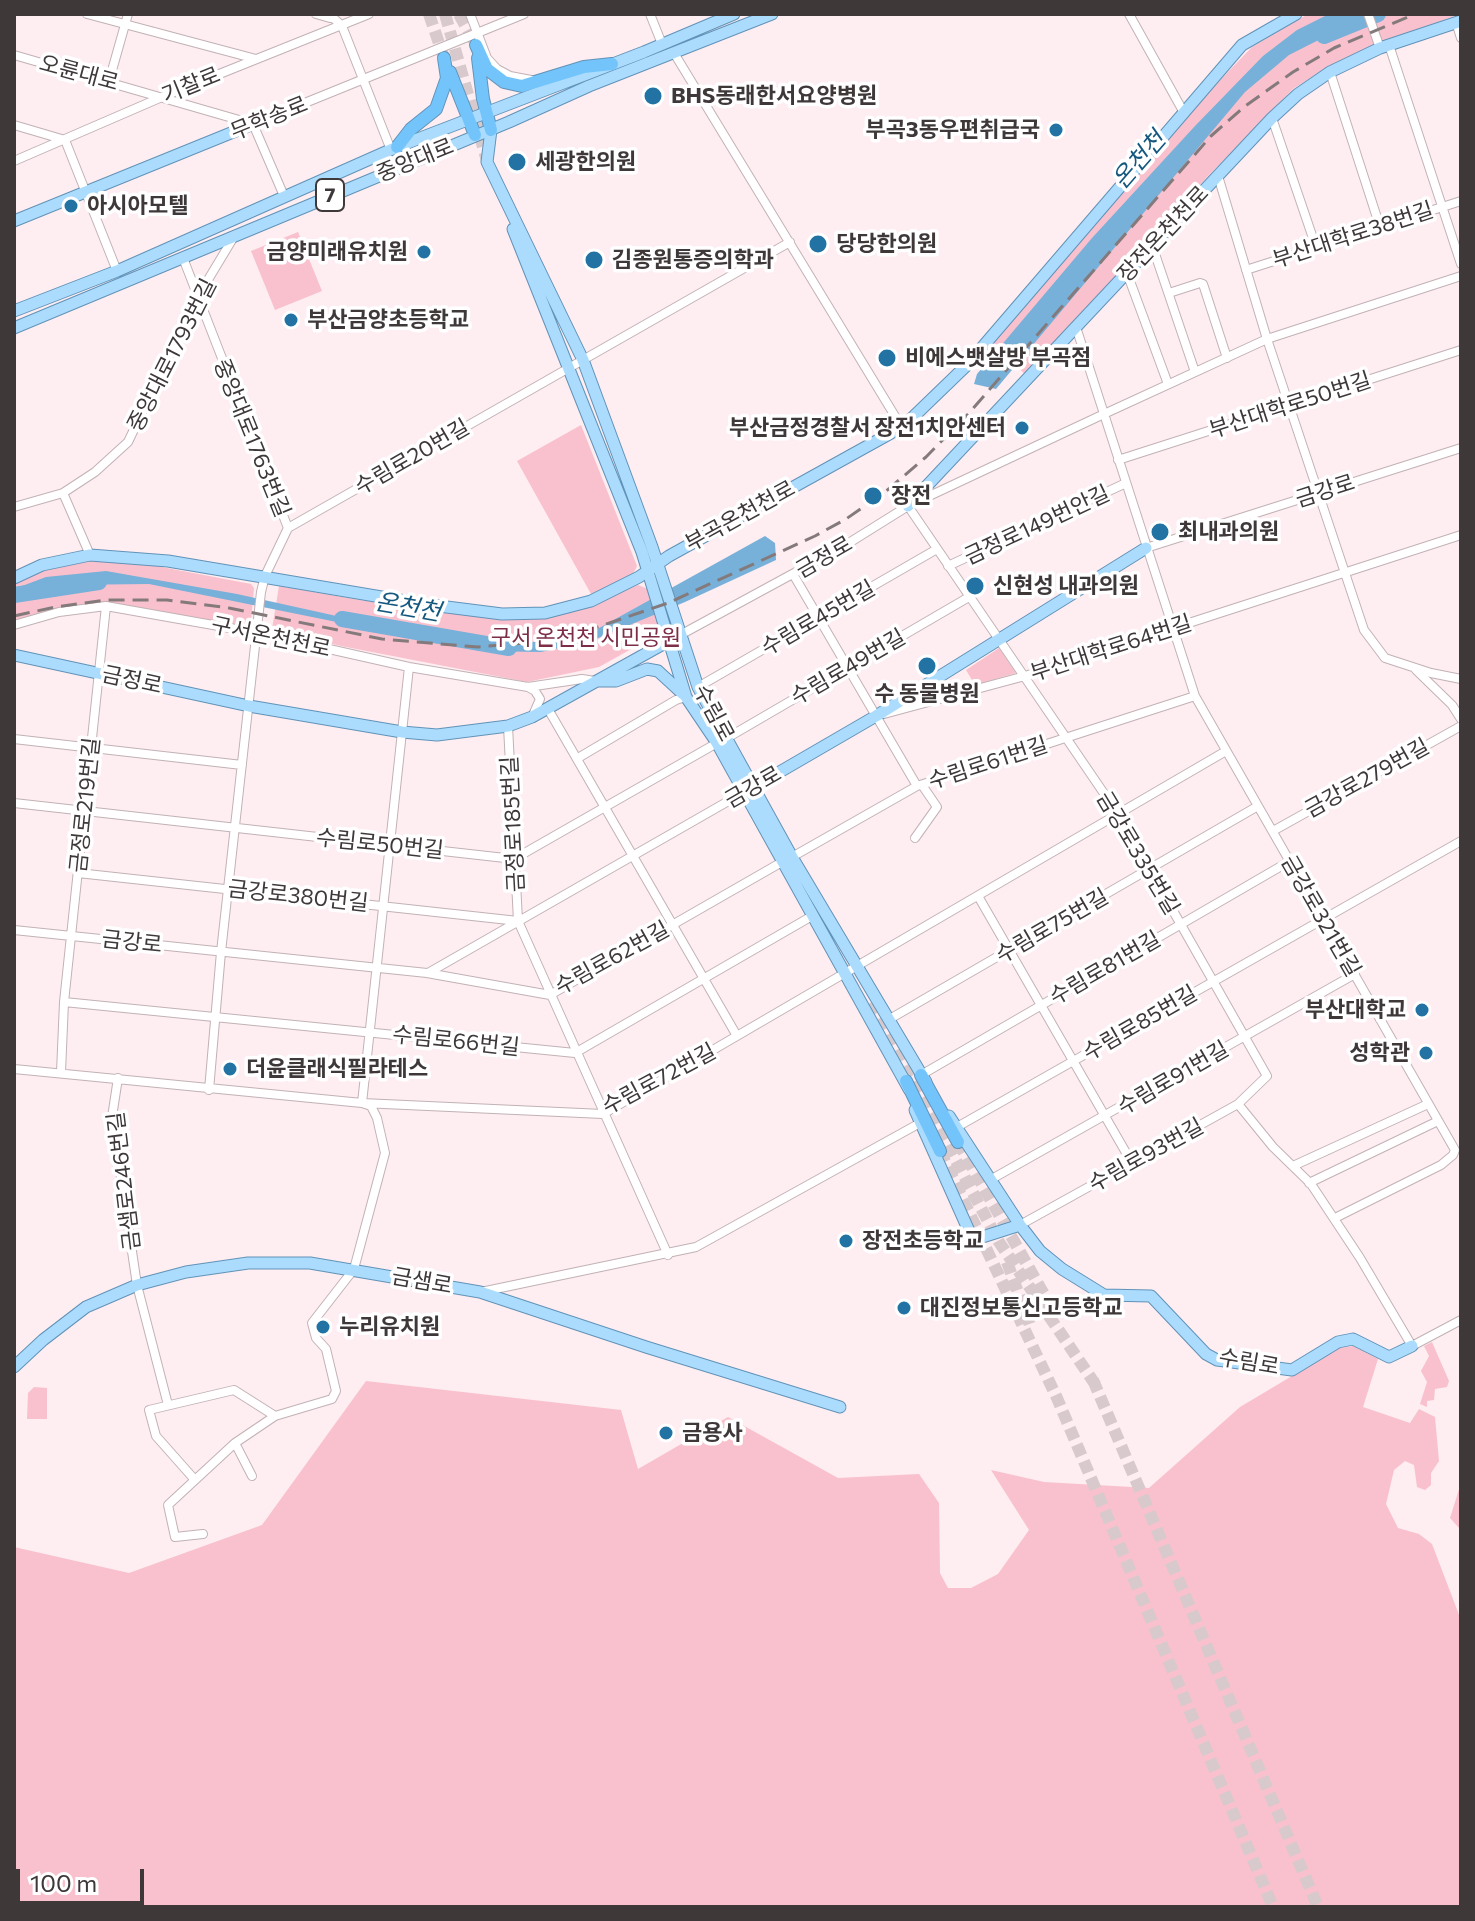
<!DOCTYPE html>
<meta charset="utf-8">
<style>
body{margin:0}
#map{position:relative;width:1475px;height:1921px;overflow:hidden;background:#feedf1;font-family:Commissioner,sans-serif}
canvas{display:block}
.frame{position:absolute;inset:0;border:16px solid #3e3839;pointer-events:none}
.scale{position:absolute;left:16px;top:1869px;width:128px;height:36px;box-sizing:border-box;border:4px solid #3e3839;border-top:0;padding-left:10px;font-size:24px;line-height:28px;white-space:nowrap;color:#3e3839;-webkit-text-stroke:6px #fff;paint-order:stroke}
</style>
<div id="map">
<canvas width="1475" height="1921"></canvas>
<div class="frame"></div>
<div class="scale">100 m</div>
</div>
<script>
const ctx = document.querySelector('canvas').getContext('2d');
ctx.lineJoin = 'round';
function paint(path, color) {
  ctx.fillStyle = color;
  ctx.fill(path, 'evenodd');
}
function toPath(rows) {
  const path = new Path2D();
  for (const r of rows) {
    path.moveTo(r[0], r[1]);
    for (let i = 2; i < r.length; i += 2) path.lineTo(r[i], r[i + 1]);
  }
  return path;
}
function stroke(path, color, width, dash) {
  ctx.strokeStyle = color;
  ctx.lineWidth = width;
  ctx.lineCap = dash ? 'butt' : 'round';
  ctx.setLineDash(dash || []);
  ctx.stroke(path);
}
function drawText(font, color, halo, rows, align = 'center') {
  ctx.font = font + ' Commissioner,"Noto Sans KR",sans-serif';
  ctx.lineWidth = 7;
  ctx.setLineDash([]);
  ctx.textBaseline = 'middle';
  ctx.strokeStyle = halo;
  ctx.fillStyle = color;
  for (const [text, x, y, turn = 0] of rows) {
    ctx.save();
    ctx.translate(x, y);
    ctx.rotate((+turn || 0) * Math.PI / 180);
    ctx.textAlign = isNaN(turn) ? turn : align;
    if (halo) ctx.strokeText(text, 0, 0);
    ctx.fillText(text, 0, 0);
    ctx.restore();
  }
}
paint(toPath([
 [1308,14,1460,14,1372,46,1324,69,1293,89,1209,175,1026,375,994,346,992,340,1180,122,1224,76,1252,47],
 [298,232,322,291,275,310,251,251],
 [581,425,637,566,632,576,591,594,517,461],
 [87,559,146,564,251,584,254,588,251,621,247,627,122,605,90,605,14,620,14,583,48,568],
 [638,585,648,589,661,626,660,633,599,667,527,682,341,646,272,629,279,586,360,600,510,618,592,604],
 [999,648,1016,673,975,685,966,670],
 [1432,1342,1449,1381,1447,1387,1435,1389,1434,1400,1427,1401,1427,1407,1420,1404,1427,1382,1421,1371,1429,1356,1424,1346],
 [1353,1346,1378,1359,1363,1407,1410,1423,1419,1409,1435,1417,1439,1461,1431,1473,1431,1485,1425,1490,1417,1487,1414,1465,1405,1461,1394,1470,1386,1504,1398,1528,1419,1534,1432,1544,1461,1620,1461,1907,14,1907,14,1547,129,1573,262,1525,366,1381,621,1410,638,1469,728,1417,838,1478,919,1474,939,1503,940,1573,948,1588,971,1588,998,1574,1029,1530,991,1470,1044,1482,1149,1488,1240,1407,1339,1348],
 [34,1387,47,1388,47,1419,27,1419,28,1393],
 [1461,1483,1461,1526,1459,1528,1450,1518]
]), '#f9c1cd');
paint(toPath([
 [1329,14,1370,14,1289,55,1245,92,996,389,974,384,977,374,1092,238,1195,126,1263,56,1297,30],
 [765,536,775,543,776,560,685,602,591,641,541,652,480,651,149,584,63,585,14,600,14,589,46,577,106,571,237,594,332,615,428,640,504,647,592,632]
]), '#77b0d8');
stroke(toPath([
 [1324,36,1378,14],
 [14,595,99,582],
 [342,619,509,648]
]), '#77b0d8', 16);
stroke(toPath([
 [429,14,444,58],
 [445,14,487,161],
 [459,14,476,45],
 [655,579,672,621],
 [872,1002,999,1242,1097,1387],
 [958,1142,1050,1305],
 [940,1151,1057,1398,1273,1907],
 [1007,1262,1031,1328],
 [1093,1380,1318,1907]
]), '#d8c9cc', 12, [12, 6]);
const minor = toPath([
 [87,14,256,59],
 [316,14,330,18],
 [329,14,342,26,391,150],
 [470,14,487,58,497,69,510,76,531,80],
 [650,14,662,44],
 [1129,14,1183,111],
 [1368,14,1380,48],
 [1456,22,1461,38],
 [1389,45,1461,264],
 [674,53,901,426],
 [14,55,253,124,284,196],
 [1330,72,1380,227],
 [109,81,128,14],
 [1272,118,1316,247],
 [253,124,524,14],
 [14,125,65,140,117,271],
 [14,161,162,97,369,14],
 [1218,176,1267,339,1364,630,1385,658,1431,673,1461,679],
 [1152,245,1195,372],
 [183,258,288,528],
 [1246,270,1461,201],
 [1127,273,1168,384],
 [1169,293,1200,283,1203,284,1227,358],
 [1076,327,1195,696,1455,1150,1453,1155,1441,1165,1335,1218],
 [1118,460,1461,350],
 [63,493,90,555],
 [908,506,1118,814,1267,1076,1238,1104,1020,1225],
 [14,507,63,493,95,472,128,442,197,298,235,235],
 [1146,548,1461,448],
 [948,566,1126,483],
 [793,574,917,786],
 [14,625,59,612,106,606,258,633,409,667,528,687,582,679,595,681],
 [682,634,844,546,908,506,1104,414,1267,339,1461,276],
 [1416,670,1452,705,1461,719],
 [528,687,535,691,540,699,533,715],
 [698,687,937,549],
 [548,709,737,1036],
 [884,714,1025,676,1461,535],
 [508,726,518,921,668,1255],
 [727,738,969,597],
 [14,739,242,765],
 [578,758,676,700,686,697],
 [14,803,514,859,717,743],
 [1273,831,1461,726],
 [915,838,937,807,922,785],
 [792,857,917,786,1195,696],
 [78,873,518,921],
 [978,896,1132,1163],
 [14,930,427,973,550,995,782,862],
 [428,973,746,791],
 [64,1002,575,1053,812,916],
 [888,1020,1258,806],
 [14,1069,362,1103,603,1114,1226,751],
 [61,1072,64,1002,106,606],
 [921,1075,1290,861],
 [118,1078,112,1117,137,1285,168,1405],
 [209,1090,221,952,261,592,265,576,288,528,790,242],
 [1238,1104,1273,1147,1311,1184,1360,1258,1412,1346,1461,1320],
 [957,1127,1461,841],
 [1293,1166,1428,1104],
 [990,1180,1355,974],
 [1309,1183,1438,1121],
 [481,1292,696,1247,920,1123,926,1124],
 [275,1416,332,1399,336,1391,326,1349,316,1338,312,1323,354,1269,385,1153,377,1118,371,1106,362,1103,409,667],
 [235,1443,252,1476],
 [195,1480,156,1436,149,1410,234,1390,275,1416,235,1443,195,1480,168,1505,175,1537,203,1534]
]);
const major = toPath([
 [491,130,487,162,583,360,652,547,698,687,792,857,926,1082],
 [14,221,253,124],
 [513,229,642,552,686,697,717,743,909,1089],
 [14,311,117,271,397,147,644,52,734,14],
 [14,328,509,122,589,86,772,14],
 [908,506,1272,118,1298,94,1330,72,1380,48,1461,21],
 [14,578,42,565,90,555,168,561,423,604,502,614,545,613,591,601,639,577,669,556,891,433,910,420,967,365,1242,45,1296,14],
 [14,655,249,706,402,732,437,735,508,726,532,717,674,638],
 [599,681,616,681,647,669,658,671,683,694],
 [752,788,876,716,1146,548],
 [915,1110,973,1240,1020,1225],
 [949,1116,1020,1225,1040,1251,1062,1269,1104,1295,1151,1296,1206,1354,1217,1360,1292,1370,1338,1342,1353,1339,1389,1357,1412,1346],
 [14,1367,43,1340,86,1307,137,1285,186,1272,248,1263,310,1263,480,1292,646,1347,840,1407]
]);
const highway = toPath([
 [476,45,487,69,504,82,522,86,584,67,612,64],
 [478,58,483,99,491,130],
 [450,72,475,135],
 [397,147,411,129,436,109,447,78,444,58],
 [921,1075,958,1142],
 [906,1081,940,1151]
]);
stroke(minor, '#c2b2b5', 10);
stroke(major, '#6193b8', 13);
stroke(highway, '#6193b8', 14);
stroke(minor, '#fff', 8);
stroke(major, '#acdcfd', 11);
stroke(highway, '#74c4fc', 12);
stroke(toPath([
 [14,616,55,607,107,600,167,600,229,608,382,639,478,647,537,642,577,634,668,603,815,536,846,519,885,492,926,457,969,413,1211,136,1244,107,1293,72,1334,48,1415,14]
]), '#847a7c', 3, [16, 8]);
for (const [x, y, r, color] of [
 [653,96,10,"#2273a4"],
 [1056,130,8,"#2273a4"],
 [517,162,10,"#2273a4"],
 [71,206,8,"#2273a4"],
 [818,244,10,"#2273a4"],
 [424,252,8,"#2273a4"],
 [594,260,10,"#2273a4"],
 [291,320,8,"#2273a4"],
 [887,358,10,"#2273a4"],
 [1022,428,8,"#2273a4"],
 [873,496,10,"#2273a4"],
 [1160,532,10,"#2273a4"],
 [975,586,10,"#2273a4"],
 [927,666,10,"#2273a4"],
 [1422,1010,8,"#2273a4"],
 [1426,1053,8,"#2273a4"],
 [230,1069,8,"#2273a4"],
 [846,1241,8,"#2273a4"],
 [904,1308,8,"#2273a4"],
 [323,1327,8,"#2273a4"],
 [666,1433,8,"#2273a4"]
]) {
  const dot = new Path2D();
  dot.arc(x, y, r, 0, 2 * Math.PI);
  ctx.fillStyle = color;
  ctx.fill(dot);
  stroke(dot, '#fff', 3);
}
for (const [x, y, w] of [
 [330,195,28]
]) {
  const box = new Path2D();
  box.roundRect(x - w / 2, y - 16, w, 32, 6);
  ctx.fillStyle = '#fff';
  ctx.fill(box);
  stroke(box, '#3e3839', 2);
}
drawText('bold 20px', '#3e3839', null, [
 ["7",330,195]
]);
drawText('22px', '#3e3839', '#fff', [
 ["오륜대로",79,73,15],
 ["기찰로",191,85,-22],
 ["무학송로",269,118,-22],
 ["중앙대로",415,160,-22],
 ["장전온천천로",1163,234,-47],
 ["부산대학로38번길",1353,235,-18],
 ["중앙대로1793번길",172,355,-63],
 ["부산대학로50번길",1290,405,-18],
 ["중앙대로1763번길",252,438,68],
 ["수림로20번길",412,457,-30],
 ["금강로",1325,491,-18],
 ["부곡온천천로",740,516,-29],
 ["금정로149번안길",1037,525,-25],
 ["금정로",824,557,-30],
 ["수림로45번길",818,618,-30],
 ["구서온천천로",271,637,12],
 ["부산대학로64번길",1111,648,-18],
 ["수림로49번길",848,667,-30],
 ["금정로",132,680,12],
 ["수림로",714,713,62],
 ["수림로61번길",988,763,-18],
 ["금강로279번길",1367,778,-29],
 ["금강로",753,787,-30],
 ["금정로219번길",85,805,-84],
 ["금정로185번길",513,824,-93],
 ["수림로50번길",380,844,6],
 ["금강로335번길",1138,853,59],
 ["금강로380번길",298,896,6],
 ["금강로321번길",1321,916,60],
 ["수림로75번길",1052,926,-30],
 ["금강로",132,942,6],
 ["수림로62번길",612,958,-29],
 ["수림로81번길",1105,968,-30],
 ["수림로85번길",1140,1023,-30],
 ["수림로66번길",456,1041,6],
 ["수림로91번길",1173,1078,-30],
 ["수림로72번길",659,1079,-28],
 ["수림로93번길",1146,1155,-29],
 ["금샘로246번길",124,1181,-97],
 ["금샘로",422,1281,10],
 ["수림로",1249,1362,10]
]);
drawText('bold 22px', '#3e3839', '#fff', [
 ["BHS동래한서요양병원",671,96],
 ["부곡3동우편취급국",1040,130,"right"],
 ["세광한의원",535,162],
 ["아시아모텔",87,206],
 ["당당한의원",836,244],
 ["금양미래유치원",408,252,"right"],
 ["김종원통증의학과",612,260],
 ["부산금양초등학교",307,320],
 ["비에스뱃살방 부곡점",905,358],
 ["부산금정경찰서 장전1치안센터",1006,428,"right"],
 ["장전",891,496],
 ["최내과의원",1178,532],
 ["신현성 내과의원",993,586],
 ["수 동물병원",927,694,"center"],
 ["부산대학교",1406,1010,"right"],
 ["성학관",1410,1053,"right"],
 ["더윤클래식필라테스",246,1069],
 ["장전초등학교",862,1241],
 ["대진정보통신고등학교",920,1308],
 ["누리유치원",339,1327],
 ["금용사",682,1433]
], 'left');
drawText('22px', '#7d2d46', '#fff', [
 ["구서 온천천 시민공원",586,638]
]);
drawText('italic 24px', '#14577e', '#fff', [
 ["온천천",1139,160,-49],
 ["온천천",408,607,10]
]);
</script>
